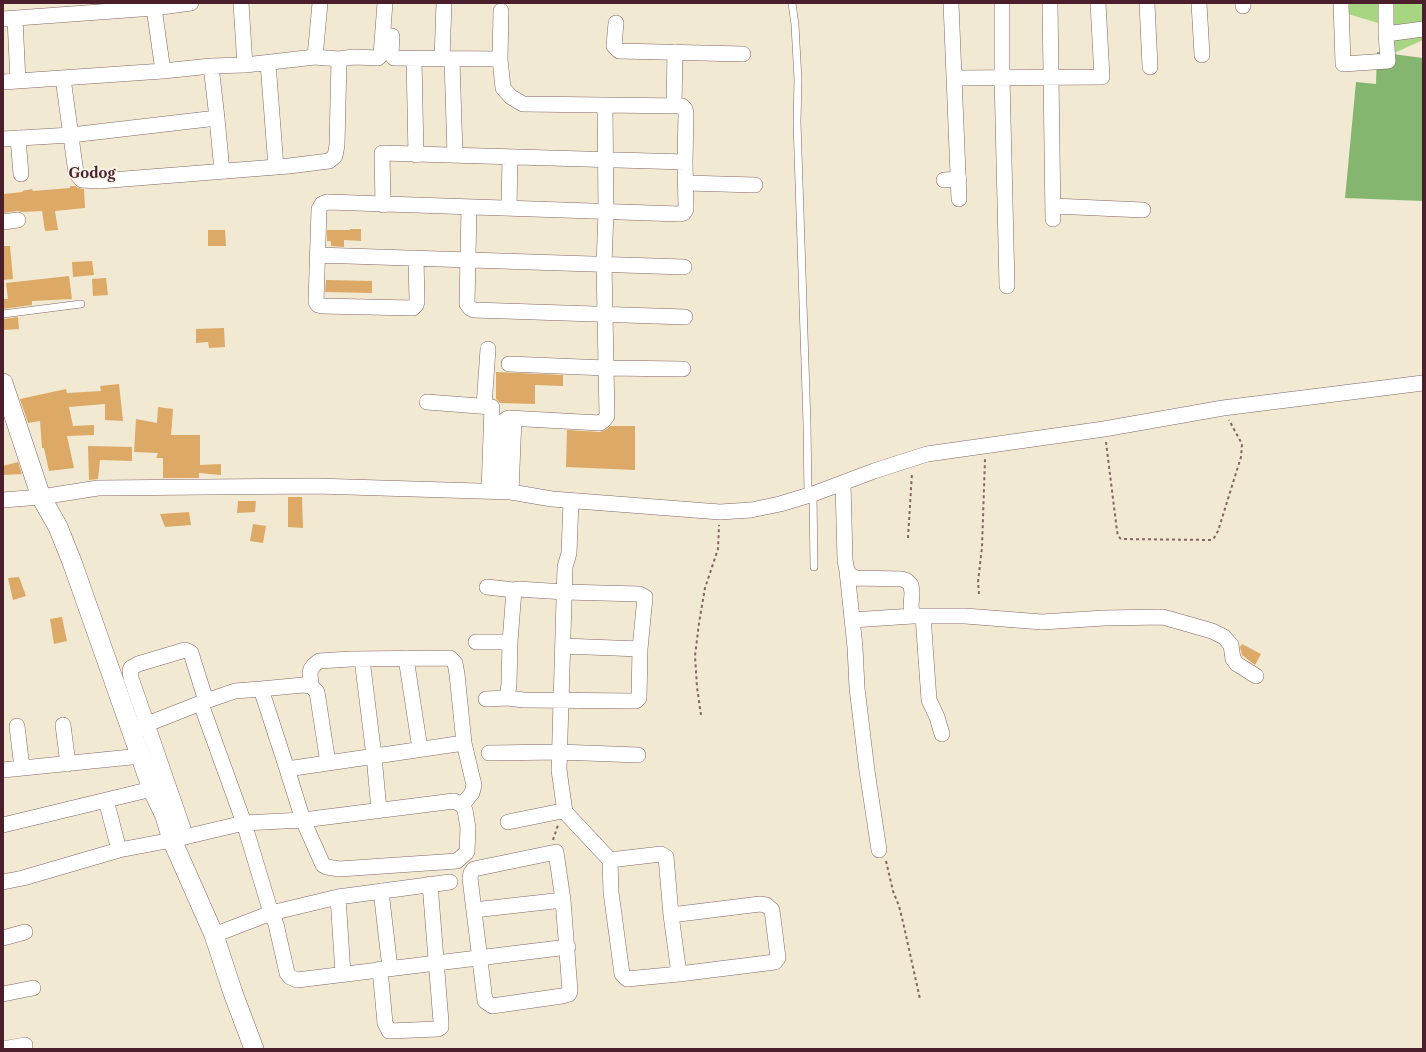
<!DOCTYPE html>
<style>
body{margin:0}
#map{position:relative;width:1426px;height:1052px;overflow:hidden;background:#f1e9d2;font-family:"Libre Caslon Text",serif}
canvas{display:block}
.frame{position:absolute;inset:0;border:4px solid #4a1f2b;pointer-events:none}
</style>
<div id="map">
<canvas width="1426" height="1052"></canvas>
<div class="frame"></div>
</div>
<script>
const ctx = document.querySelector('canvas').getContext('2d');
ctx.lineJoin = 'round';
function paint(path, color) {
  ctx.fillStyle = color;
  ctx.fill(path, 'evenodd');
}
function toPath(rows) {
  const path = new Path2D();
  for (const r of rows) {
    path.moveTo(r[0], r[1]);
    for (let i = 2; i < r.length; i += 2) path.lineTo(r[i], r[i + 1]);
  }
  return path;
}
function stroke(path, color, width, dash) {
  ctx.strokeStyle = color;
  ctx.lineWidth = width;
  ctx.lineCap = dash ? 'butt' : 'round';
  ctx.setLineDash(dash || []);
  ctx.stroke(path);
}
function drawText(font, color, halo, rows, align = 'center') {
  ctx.font = font + ' "Libre Caslon Text",serif';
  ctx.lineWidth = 3.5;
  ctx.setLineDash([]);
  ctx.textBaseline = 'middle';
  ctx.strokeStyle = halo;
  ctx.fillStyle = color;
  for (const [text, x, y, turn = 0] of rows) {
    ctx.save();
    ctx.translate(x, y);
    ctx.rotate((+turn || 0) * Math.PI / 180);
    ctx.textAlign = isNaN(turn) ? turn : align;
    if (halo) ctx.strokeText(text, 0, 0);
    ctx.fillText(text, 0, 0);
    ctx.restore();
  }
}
paint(toPath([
 [1336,3,1423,3,1423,40,1392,54,1388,26,1335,10]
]), '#a7d582');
paint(toPath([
 [1377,52,1423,58,1423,201,1345,198,1356,82,1376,84]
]), '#85b670');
paint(toPath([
 [70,186,75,186,78,188,84,189,85,208,55,211,58,230,45,231,42,211,22,212,17,211,3,213,3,194,23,192,22,191,32,189,33,191,70,188],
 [350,229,361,229,361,241,344,240,344,247,331,246,331,241,327,241,327,230,350,230],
 [208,230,225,230,226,246,208,246],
 [3,246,10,246,13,279,3,280],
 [92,261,94,275,73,277,72,262],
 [69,276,72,299,32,301,32,305,3,309,3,299,8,299,6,283],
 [106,278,108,295,93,296,92,279],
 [326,280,372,281,372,293,325,292],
 [18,317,19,329,3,330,3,319],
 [224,328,225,347,209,348,208,342,196,343,196,329],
 [496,372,563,375,563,386,535,385,535,404,500,403,496,399],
 [119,384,123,421,105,420,105,404,69,407,73,426,94,425,94,435,67,436,74,468,49,471,44,448,42,448,40,421,28,423,20,399,66,389,67,393,101,391,100,386],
 [158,407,173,409,171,435,200,435,200,465,221,464,221,475,199,473,199,478,163,478,163,458,156,458,158,453,134,452,136,419,157,423],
 [611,426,635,426,635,470,566,467,567,430,600,432,605,430],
 [88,446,132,447,132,461,100,460,98,479,89,480],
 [18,462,22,474,3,475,3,466],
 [288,497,302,497,303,528,288,527],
 [238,501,256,501,255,512,237,513],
 [189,512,191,525,165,527,160,514],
 [253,524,266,526,263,543,250,541],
 [19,577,26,596,13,600,8,578],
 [62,617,67,641,54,644,50,619],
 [1242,644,1261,654,1255,665,1242,655,1240,647]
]), '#dca967');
const service = toPath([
 [792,3,795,25,798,80,797,122,807,424,808,496],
 [3,314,81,304],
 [813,494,814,567]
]);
const minor = toPath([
 [241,3,245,65],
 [951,3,959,199],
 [1002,3,1002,77,1007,286],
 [1050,3,1053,219],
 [1147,3,1150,67],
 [1199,3,1202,55],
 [1243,3,1243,6],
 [1341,3,1343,64,1388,61,1386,34],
 [1386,3,1386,34,1423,29],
 [154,8,163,71],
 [3,19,154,8,191,3],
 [15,19,18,81],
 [616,23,614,46,619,51,743,54],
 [392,36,391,54,394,58,500,59],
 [315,57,320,3],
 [414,59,416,155],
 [442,59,444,3],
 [452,60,455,155],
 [268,63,276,167],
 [63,78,76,173,82,180,99,181,289,166,329,161,335,156,337,145,339,59],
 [955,78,1102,77,1098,3],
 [3,82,163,71,211,66,245,65,315,57,339,59,354,57,378,58,381,55,385,3],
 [674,106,675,52],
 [217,118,222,171],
 [18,138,21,174],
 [3,139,71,135,217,118,211,66],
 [944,180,959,179],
 [686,183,755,185],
 [383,205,382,153,685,162],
 [1053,206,1143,210],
 [469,207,467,304,470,308,474,310,685,317],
 [509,208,510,157],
 [3,222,18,220],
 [317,255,684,267],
 [416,258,417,302,416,305,413,308,322,306,318,305,316,302,319,209,322,204,327,202,680,214,684,213,686,209,685,162,686,113,685,109,682,106,523,104,511,97,503,88,500,59,501,11],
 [509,364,606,368,683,369],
 [427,402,492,407,489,491],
 [484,406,488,349],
 [843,483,845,560,847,571,851,576,856,578,902,579,907,581,911,585,912,593,911,606,913,616,965,616,1042,622,1104,618,1163,617,1212,631,1224,637,1231,645,1233,659,1237,664,1256,676],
 [501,492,504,421,508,418,600,423,604,420,607,416,604,264,606,212,605,106],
 [511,492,514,418],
 [3,500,41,497,98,488,316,486,511,492,552,499,720,512,751,510,780,504,813,494,874,471,927,454,1104,429,1223,408,1423,383],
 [571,501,569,553,565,567,559,770,565,812,610,860,611,892,622,974,627,979,679,974,775,962,778,958,772,910,766,905,760,904,671,915],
 [847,571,855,647,857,688,867,771,879,850],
 [487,587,514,590],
 [923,616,929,700,937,717,942,734],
 [852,620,913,616],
 [476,642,510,642],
 [563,646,640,649],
 [406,658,420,749],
 [362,659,374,756,379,810],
 [311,686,310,673,311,669,314,665,319,661,351,659,450,658,455,663,457,674,464,743],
 [261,689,303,685,311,686,317,692,328,763],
 [486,699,507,698,524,700,636,701,639,698,640,649,645,597,639,594,565,592,518,589,514,590,510,642,509,684,507,698],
 [63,725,68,764],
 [17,726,22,768],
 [132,730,206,701,235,691,261,689,287,769,464,743,474,785,472,793,462,805],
 [489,753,559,752,638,755],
 [287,769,303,820,323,865,327,867,339,869,457,861,467,852,468,828,465,810,462,805,454,801,303,820,244,823,271,913,338,897,450,882],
 [3,770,141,756],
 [106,800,119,850],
 [508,822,562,811,565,812],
 [3,825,152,789],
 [186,837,131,678,130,670,131,668,138,664,185,650,188,651,191,653,206,701],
 [556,852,563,900,570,991,569,994,562,996,492,1006,485,1001,470,878,471,873,474,869,556,852],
 [610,860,661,854,666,857,671,915,679,974],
 [3,882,23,878,119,850,172,840,244,823,201,704],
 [381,891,390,968],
 [338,897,343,974],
 [474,910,563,900],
 [214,935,271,913,276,924,287,973,290,977,297,980,568,947],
 [3,938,25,932],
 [380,969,385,1023,389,1031,438,1029,441,1027,441,1022,430,884],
 [3,994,33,988],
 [3,1049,25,1045]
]);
const tertiary = toPath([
 [3,383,41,497,58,527,72,562,152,789,165,816,172,840,214,935,233,993,254,1049]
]);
stroke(service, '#846665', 8);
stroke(minor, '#846665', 16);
stroke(tertiary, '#846665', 20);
stroke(toPath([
 [1106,442,1117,531,1118,536,1121,539,1211,540,1214,538,1218,531,1241,457,1242,444,1229,420],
 [908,538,912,473],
 [979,594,978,582,982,547,985,459],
 [701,715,697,687,695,656,699,623,705,588,718,549,719,525],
 [553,840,558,825],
 [886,861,893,891,899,906,903,922,920,999]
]), '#846665', 2, [3, 3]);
stroke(service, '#fff', 7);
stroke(minor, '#fff', 15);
stroke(tertiary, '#fff', 19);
drawText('bold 14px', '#4a1f2b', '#f7f3e8', [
 ["Godog",92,174]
]);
</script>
